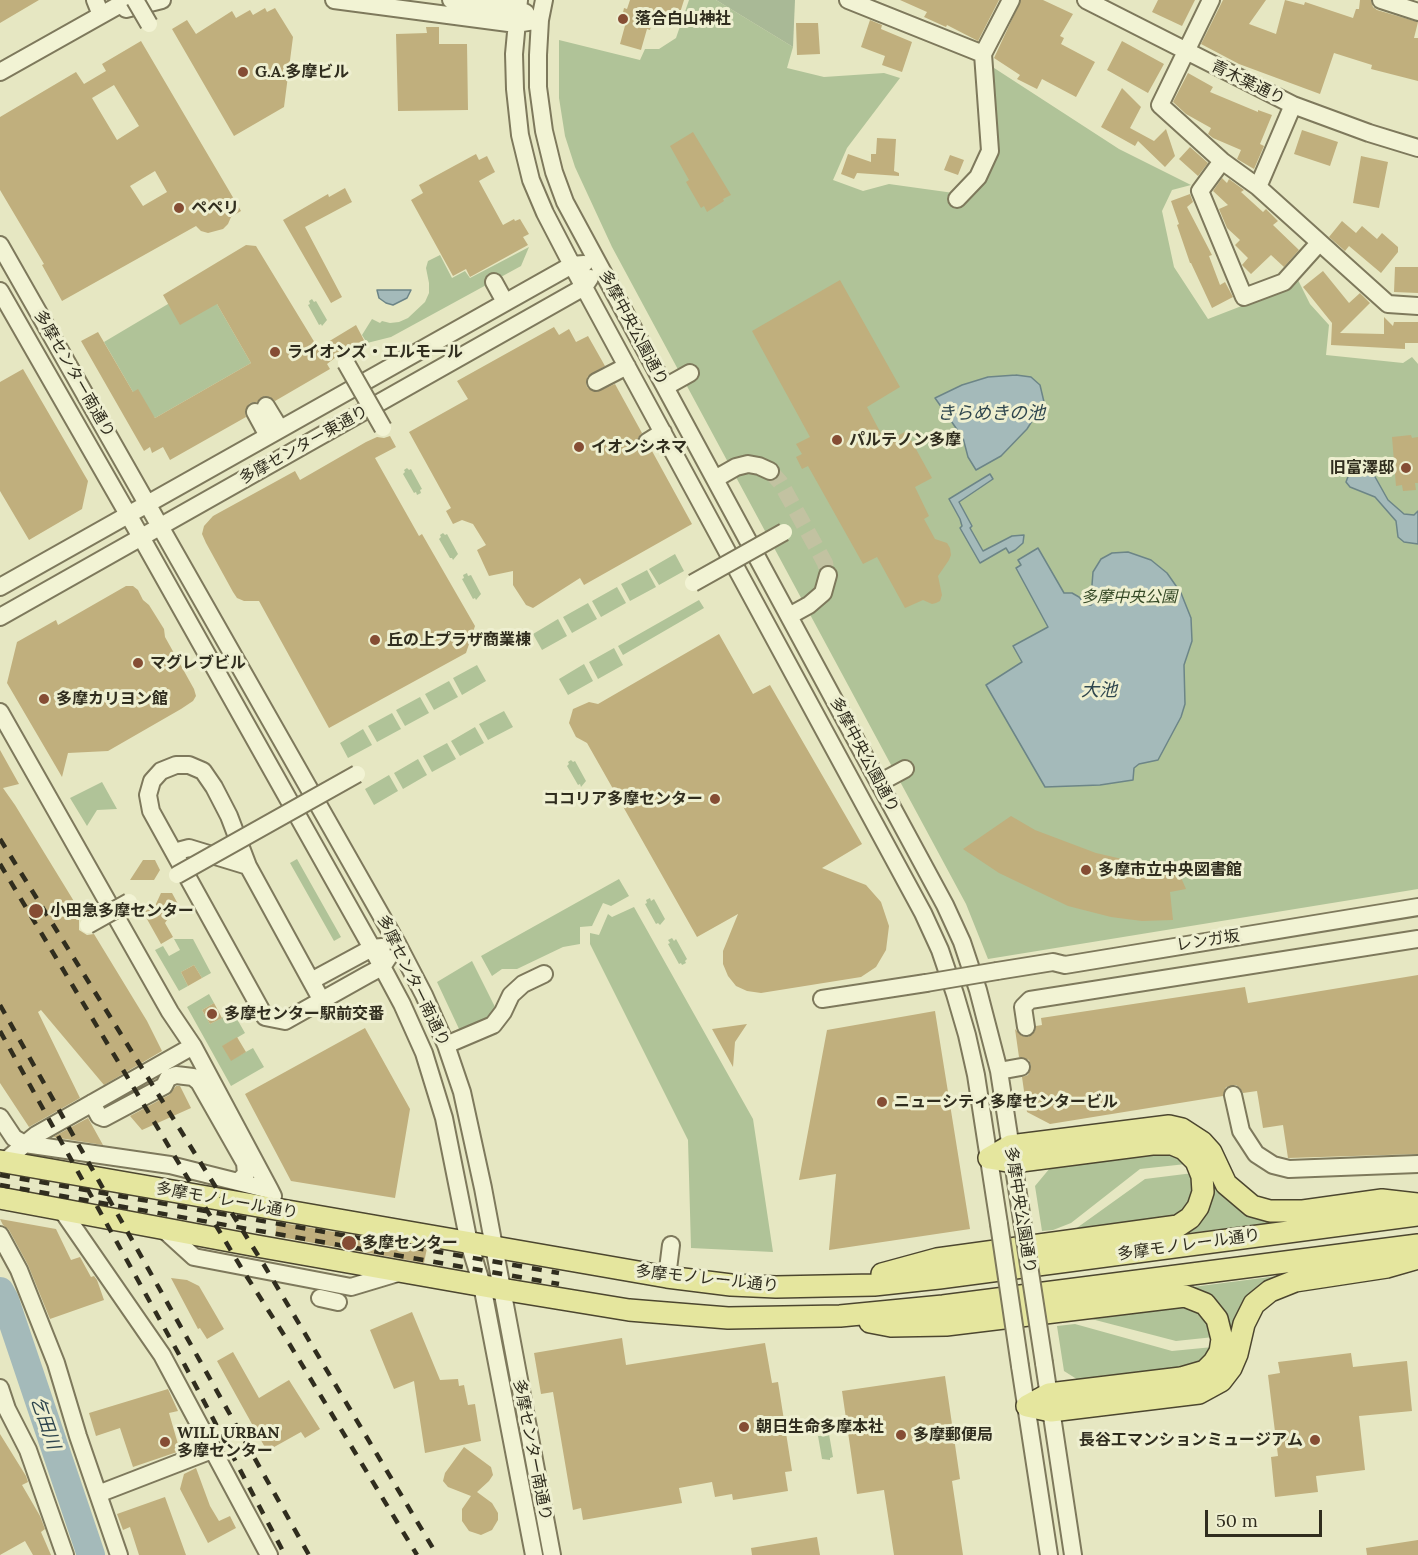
<!DOCTYPE html>
<meta charset="utf-8">
<style>
body{margin:0}
#map{position:relative;width:1418px;height:1555px;overflow:hidden;background:#e6e7c2;font-family:Lora,serif}
canvas{display:block}
.scale{position:absolute;left:1205px;top:1510px;width:117px;height:27px;box-sizing:border-box;border:3px solid #302d1e;border-top:0;padding-left:8px;font-size:18px;line-height:21px;white-space:nowrap;color:#302d1e;-webkit-text-stroke:4px #eeefd0;paint-order:stroke}
</style>
<div id="map">
<canvas width="1418" height="1555"></canvas>
<div class="scale">50 m</div>
</div>
<script>
const ctx = document.querySelector('canvas').getContext('2d');
ctx.lineJoin = 'round';
function paint(path, color) {
  ctx.fillStyle = color;
  ctx.fill(path, 'evenodd');
}
function toPath(rows) {
  const path = new Path2D();
  for (const r of rows) {
    path.moveTo(r[0], r[1]);
    for (let i = 2; i < r.length; i += 2) path.lineTo(r[i], r[i + 1]);
  }
  return path;
}
function stroke(path, color, width, dash) {
  ctx.strokeStyle = color;
  ctx.lineWidth = width;
  ctx.lineCap = dash ? 'butt' : 'round';
  ctx.setLineDash(dash || []);
  ctx.stroke(path);
}
function drawText(font, color, halo, rows, align = 'center') {
  ctx.font = font + ' Lora,"Noto Sans JP",serif';
  ctx.lineWidth = 6;
  ctx.setLineDash([]);
  ctx.textBaseline = 'middle';
  ctx.strokeStyle = halo;
  ctx.fillStyle = color;
  for (const [text, x, y, turn = 0] of rows) {
    ctx.save();
    ctx.translate(x, y);
    ctx.rotate((+turn || 0) * Math.PI / 180);
    ctx.textAlign = isNaN(turn) ? turn : align;
    if (halo) ctx.strokeText(text, 0, 0);
    ctx.fillText(text, 0, 0);
    ctx.restore();
  }
}
paint(toPath([
 [689,0,716,0,793,47,787,68,824,77,884,73,900,78,847,148,833,180,863,191,889,184,968,195,983,182,996,158,998,136,991,66,1119,149,1191,185,1172,190,1162,211,1174,267,1208,319,1283,290,1296,276,1310,304,1329,325,1326,355,1403,363,1412,357,1418,364,1418,889,988,959,966,904,612,247,575,167,565,136,559,98,559,40,640,60,645,49,659,49,676,38],
 [529,247,521,266,391,337,367,343,362,335,372,319,380,323,382,321,390,323,399,322,408,318,425,302,429,293,429,283,426,268,428,261,440,255,452,278,465,271,470,278],
 [312,299,314,302,316,301,327,320,322,326,321,324,319,325,308,305,310,304,309,301],
 [168,304,217,304,251,363,155,418,133,392,104,342],
 [407,468,409,470,411,469,422,489,420,490,421,493,417,495,416,492,414,493,403,474,405,472,404,470],
 [443,533,445,535,447,534,458,554,453,560,452,558,450,558,439,539,441,537,440,535],
 [675,554,684,571,659,585,649,569],
 [647,570,656,587,630,601,621,584],
 [467,573,468,576,471,575,481,594,476,600,475,598,473,599,462,579,464,578,463,575],
 [617,587,626,603,601,617,592,601],
 [699,600,704,608,623,655,618,646],
 [588,603,597,619,572,633,563,617],
 [558,619,567,636,542,650,533,634],
 [614,648,623,665,598,679,589,662],
 [584,664,593,681,568,695,559,679],
 [477,665,486,681,462,695,453,678],
 [449,681,458,697,434,710,425,694],
 [420,697,429,713,405,726,396,710],
 [504,711,513,727,488,740,479,724],
 [392,713,401,729,377,742,368,726],
 [475,727,484,743,460,756,451,741],
 [363,729,372,745,348,758,340,743],
 [447,743,456,759,432,772,423,756],
 [418,759,427,775,403,789,394,773],
 [571,760,573,762,575,761,586,781,581,787,580,784,578,785,567,766,569,764,568,762],
 [389,775,398,791,374,805,365,789],
 [102,782,117,809,97,810,87,826,70,798],
 [297,859,341,937,334,941,290,863],
 [619,879,629,896,611,906,603,903,592,926,580,927,580,944,563,947,517,969,502,969,492,976,481,956],
 [650,898,651,901,654,899,665,919,660,925,658,923,656,924,645,904,647,903,646,900],
 [634,907,753,1119,773,1252,691,1248,688,1140,590,944,590,933,599,935,608,914,612,917],
 [672,938,674,941,676,939,687,959,685,961,686,963,682,965,681,963,679,964,668,944,670,943,668,940],
 [174,939,193,939,211,973,202,978,194,965,181,972,188,986,179,991,155,950,163,946,169,956,180,950],
 [472,961,496,1009,484,1020,460,1031,437,982],
 [209,994,214,1003,202,1010,210,1024,233,1012,245,1033,223,1046,231,1060,253,1048,264,1067,231,1086,187,1007],
 [1169,1153,1176,1156,1186,1164,1140,1169,1071,1223,1053,1230,1042,1231,1035,1186,1050,1168],
 [1213,1169,1288,1221,1172,1235],
 [1193,1173,1194,1196,1183,1215,1067,1235,1145,1179],
 [1316,1271,1281,1281,1232,1350,1185,1288],
 [1184,1303,1194,1306,1210,1321,1214,1337,1176,1341,1076,1315],
 [1075,1324,1172,1351,1213,1347,1203,1364,1083,1383,1064,1371,1057,1326],
 [820,1433,829,1434,833,1457,830,1458,830,1460,822,1459,818,1436,821,1436]
]), '#b0c398');
paint(toPath([
 [716,0,795,0,793,47]
]), '#a9b996');
const water = toPath([
 [377,290,411,290,407,298,393,305,386,303,379,298,377,290],
 [1016,375,1031,377,1040,385,1044,402,1027,429,1001,456,976,470,968,457,963,438,935,398,962,385,988,377,1016,375],
 [1359,473,1374,475,1388,500,1404,514,1414,515,1418,511,1418,544,1404,542,1398,537,1396,521,1375,497,1350,487,1346,482,1349,474,1359,473],
 [990,474,993,479,959,502,972,526,970,528,983,551,1012,536,1024,535,1023,543,1015,550,1009,553,1006,548,980,563,960,528,962,526,960,519,949,499,990,474],
 [1038,548,1064,593,1072,593,1079,597,1086,605,1091,605,1095,600,1092,585,1093,572,1101,559,1112,553,1128,552,1151,560,1167,573,1181,593,1191,618,1192,641,1184,665,1185,704,1181,717,1158,760,1139,764,1134,768,1133,780,1100,785,1045,787,986,685,1022,662,1013,646,1048,627,1016,568,1021,565,1018,560,1038,548]
]);
paint(water, '#a4baba');
stroke(water, '#6c8587', 1.5);
stroke(toPath([
 [0,1291,5,1300,91,1555]
]), '#a4baba', 28);
paint(toPath([
 [0,0,39,0,0,23],
 [630,0,684,0,679,16,656,9,650,30,647,29,641,50,620,44,626,22,621,21,624,8,627,9],
 [900,0,999,0,978,41,947,25,946,27,924,17,927,12],
 [1021,0,1043,0,1073,14,1060,36,1064,38,1061,44,1095,62,1076,97,1042,79,1037,89,1017,79,1020,75,994,58],
 [1158,0,1195,0,1182,26,1152,12],
 [1223,0,1266,0,1249,24,1276,34,1285,0,1304,5,1305,2,1353,18,1356,9,1359,9,1360,0,1371,0,1373,7,1377,10,1418,22,1414,38,1418,38,1418,81,1371,69,1372,65,1334,53,1320,94,1239,64,1201,44],
 [265,8,267,12,275,8,293,37,284,107,234,136,172,29,187,20,196,34,232,11,236,18,250,10,253,15],
 [870,20,882,25,881,29,912,42,902,72,882,65,885,56,861,47],
 [796,23,818,23,820,54,797,55],
 [426,27,439,27,439,44,467,44,468,110,398,111,396,34,427,33],
 [141,41,241,211,231,217,228,224,223,229,208,233,201,231,196,226,62,301,42,265,44,264,0,190,0,117,76,72,84,84,106,71,102,64],
 [114,85,139,126,117,140,92,98],
 [155,171,167,192,143,206,130,186],
 [1122,41,1164,64,1148,93,1107,70],
 [1188,73,1213,87,1210,92,1258,112,1258,110,1272,115,1260,144,1264,146,1254,169,1237,159,1241,150,1213,138,1208,134,1211,128,1186,114,1173,102],
 [1122,88,1141,107,1130,128,1154,141,1166,129,1175,156,1165,167,1138,141,1135,146,1101,127],
 [1302,130,1338,142,1330,166,1294,154],
 [693,132,731,195,723,199,724,201,707,212,704,206,701,208,686,182,689,180,670,146],
 [877,138,896,139,894,171,899,173,899,176,857,173,854,179,841,174,848,154,871,162,871,154,876,154],
 [1190,147,1208,163,1198,176,1179,159],
 [476,154,479,160,487,156,495,172,479,181,503,225,514,219,515,221,520,219,529,234,523,237,528,245,470,277,466,269,453,276,411,200,423,193,419,185],
 [950,155,964,160,958,175,944,170],
 [1361,156,1388,162,1379,208,1353,203],
 [1222,178,1227,183,1229,179,1244,190,1241,192,1263,212,1266,209,1278,221,1273,225,1299,250,1284,267,1271,255,1251,274,1242,265,1248,258,1235,245,1240,240,1227,228,1219,209,1228,205,1213,191],
 [345,188,352,202,305,227,342,297,331,303,283,220,328,194,329,197],
 [1190,194,1193,202,1187,207,1212,255,1209,256,1220,285,1225,282,1233,297,1212,308,1191,263,1190,263,1177,225,1179,224,1171,201],
 [1342,221,1356,233,1362,226,1377,239,1382,233,1398,247,1398,252,1381,273,1349,246,1345,251,1329,237],
 [246,245,256,246,318,348,356,325,365,342,340,354,327,364,330,369,275,401,270,397,265,396,257,402,250,403,245,411,246,417,170,460,163,447,152,453,150,447,144,451,81,341,98,332,133,392,138,389,155,418,251,363,217,304,180,325,163,295],
 [1395,267,1418,267,1418,293,1394,292],
 [1323,271,1349,303,1360,293,1370,303,1340,333,1384,334,1384,317,1393,326,1394,322,1418,322,1418,343,1405,343,1405,349,1331,345,1332,323,1303,287],
 [840,280,900,387,867,407,886,443,906,431,932,478,915,487,929,516,924,519,935,539,947,543,950,548,951,555,949,560,938,576,942,595,940,601,936,603,932,604,923,600,905,608,877,557,863,564,808,466,802,469,796,457,802,454,796,444,810,437,752,331],
 [554,327,559,335,569,329,576,342,588,336,605,366,588,376,586,382,587,387,596,392,615,384,642,433,638,438,638,447,643,451,652,451,692,524,584,585,580,578,533,608,526,605,513,585,513,571,489,576,477,550,486,545,473,524,462,520,453,524,446,511,451,508,409,432,468,399,457,381],
 [23,369,88,481,82,509,29,540,0,491,0,382],
 [1411,435,1412,438,1418,437,1418,483,1415,483,1416,490,1403,491,1402,485,1396,486,1392,437],
 [390,436,396,447,375,458,419,536,422,534,475,626,466,653,329,728,259,601,244,601,237,598,233,592,206,543,202,534,204,526,213,516,295,471,300,480,366,442,377,437,384,438],
 [126,586,133,586,138,590,143,600,149,605,164,629,165,637,194,689,196,696,193,701,181,709,108,751,68,753,62,777,7,683,17,642,56,620,58,625],
 [719,634,753,694,770,685,862,844,822,868,866,885,881,902,889,926,886,950,876,967,861,977,761,993,747,991,736,986,728,976,723,964,723,951,738,914,697,937,587,743,576,737,569,723,573,709,589,702,598,704],
 [0,750,19,784,3,788,15,805,83,916,79,920,79,930,87,935,94,934,147,1021,162,1051,104,1085,41,1010,38,1012,80,1098,29,1127,0,1083],
 [1011,816,1035,830,1096,853,1144,864,1176,866,1186,889,1170,892,1173,920,1142,921,1111,917,1068,906,999,873,963,849],
 [143,860,155,860,160,870,154,880,130,880],
 [161,893,172,893,178,904,165,923,173,937,161,944,143,912,155,906],
 [194,965,202,978,188,986,181,972],
 [1418,975,1418,1154,1288,1158,1283,1125,1263,1128,1257,1091,1243,1093,1240,1088,1236,1085,1226,1087,1223,1096,1050,1124,1027,1112,1022,1077,1028,1075,1031,1066,1029,1060,1019,1057,1015,1029,1022,1036,1028,1037,1035,1031,1036,1026,1042,1025,1041,1018,1245,987,1248,1003],
 [214,1003,222,1018,210,1024,202,1010],
 [935,1011,970,1229,829,1250,836,1174,799,1180,827,1030],
 [747,1024,735,1042,733,1067,712,1029],
 [365,1028,410,1109,395,1198,291,1181,245,1094],
 [237,1037,246,1052,231,1061,222,1046],
 [176,1086,180,1086,191,1108,142,1130,130,1116,169,1095],
 [88,1118,103,1145,53,1137],
 [0,1219,56,1229,71,1260,80,1257,91,1277,94,1276,97,1280,104,1300,50,1319,28,1265,9,1230,3,1225],
 [277,1222,427,1248,424,1263,275,1236],
 [171,1278,187,1280,199,1286,224,1329,207,1339,200,1328,198,1329],
 [412,1312,440,1380,458,1379,459,1386,464,1385,468,1405,475,1404,481,1441,425,1453,414,1381,394,1389,370,1330],
 [622,1338,626,1365,765,1343,772,1383,778,1382,792,1471,785,1472,788,1491,733,1500,732,1494,715,1497,712,1482,679,1488,682,1503,583,1520,581,1508,573,1510,553,1392,541,1394,534,1353],
 [233,1352,259,1398,289,1380,320,1429,305,1438,301,1432,267,1451,217,1361],
 [1351,1353,1353,1367,1407,1361,1412,1411,1359,1416,1365,1470,1316,1476,1318,1492,1275,1497,1271,1457,1278,1456,1268,1375,1280,1373,1278,1362],
 [945,1376,960,1479,952,1481,963,1555,894,1555,884,1490,857,1494,842,1391],
 [168,1389,178,1411,169,1413,180,1451,133,1467,120,1428,96,1436,89,1413],
 [0,1434,26,1476,28,1482,22,1485,40,1516,45,1529,41,1532,51,1555,33,1555,25,1541,0,1555],
 [464,1447,491,1467,493,1475,489,1481,477,1492,492,1503,498,1513,498,1520,492,1530,481,1535,469,1531,462,1521,462,1509,471,1496,448,1487,443,1481,445,1473],
 [196,1468,210,1506,219,1521,230,1516,236,1528,208,1543,180,1489,184,1474],
 [165,1497,186,1555,139,1555,130,1527,123,1530,117,1514],
 [817,1537,820,1555,752,1555,751,1548],
 [1418,1540,1418,1555,1367,1555,1366,1548]
]), '#c0af7d');
stroke(toPath([
 [770,471,780,482,825,563,828,575]
]), '#c2c2a1', 16, [16, 8]);
const minor = toPath([
 [95,0,101,15],
 [334,0,516,24,540,20],
 [451,0,518,9,526,13],
 [519,0,514,54,515,89,520,135,531,180,545,213,572,265,923,913,940,950,955,994,967,1035,976,1075,999,1224],
 [544,0,540,20,538,55,538,87,544,131,554,172,565,202,945,905,962,942,978,990,999,1071,1022,1220],
 [848,0,983,54],
 [1086,0,1293,105,1369,133,1418,148],
 [1211,0,1160,105,1222,161,1258,187,1388,304,1418,306],
 [1381,0,1418,12],
 [126,9,162,0],
 [0,72,128,0],
 [1222,161,1200,191,1244,297,1284,282,1319,243],
 [1258,187,1293,105],
 [957,199,978,177,990,151,983,54,1011,0],
 [0,245,398,945,424,995,446,1045,462,1092,483,1188,552,1555],
 [494,282,505,302],
 [0,291,141,537,372,948,402,1004,424,1053,444,1118,469,1243,482,1285,534,1555],
 [596,382,627,366],
 [665,387,690,373],
 [266,406,280,429],
 [255,412,268,436],
 [647,442,663,432],
 [715,479,736,467,748,464,759,466,770,471],
 [0,587,572,265,584,264],
 [789,616,809,605,823,593,828,575],
 [0,617,584,287,590,278],
 [0,712,170,1012,193,1046,270,1190],
 [879,783,905,769],
 [174,852,189,848,248,866],
 [997,971,1053,962,1065,965,1418,907],
 [311,981,372,948,382,947],
 [822,999,926,983],
 [322,1001,248,866,229,816,214,787,203,771,189,765,176,765,161,771,152,781,148,795,151,811,265,1017,285,1021,367,975,382,967,388,958],
 [1026,1027,1023,1007,1030,1000,1418,939],
 [446,1045,493,1025,503,1012,511,995,523,984,544,974],
 [999,1071,1021,1067],
 [1233,1095,1241,1131,1256,1154,1273,1165,1289,1169,1418,1164],
 [92,1103,99,1116,104,1118,164,1086,168,1078,176,1075,193,1077,199,1082,245,1163,246,1174,239,1181],
 [0,1117,14,1138,25,1144,36,1135,193,1046],
 [4,1162,25,1144,170,1165,270,1190,273,1196],
 [61,1209,162,1355,269,1555],
 [161,1227,194,1257,351,1287,401,1272],
 [0,1235,19,1270,56,1363,78,1436,119,1555],
 [667,1277,671,1245],
 [320,1298,338,1302],
 [1044,1363,1073,1555],
 [1020,1366,1049,1555],
 [0,1388,7,1409,28,1450,65,1555],
 [98,1494,212,1450]
]);
const major = toPath([
 [989,1158,1010,1146,1169,1126,1182,1129,1202,1142,1211,1152,1226,1184,1252,1206,1270,1211,1303,1211,1382,1200,1418,1204],
 [0,1161,667,1277,731,1285,776,1287,874,1285,939,1278,1418,1215],
 [0,1198,257,1246,501,1289,629,1310,728,1318,840,1316,943,1306,1418,1245],
 [882,1274,937,1259,1178,1226,1190,1218,1198,1207,1203,1192,1202,1176,1196,1161,1184,1149,1172,1144,1152,1144,1013,1162,989,1158],
 [870,1322,891,1326,946,1325,1185,1296,1205,1304,1217,1319,1222,1339,1220,1352,1214,1362,1205,1371,1181,1378,1049,1394,1027,1406],
 [1027,1406,1051,1411,1199,1393,1221,1381,1231,1368,1237,1354,1244,1324,1254,1304,1270,1291,1295,1281,1387,1267,1418,1258]
]);
stroke(minor, '#7e795c', 20);
stroke(major, '#4c462f', 24);
stroke(minor, '#f2f3d4', 16);
stroke(major, '#e5e69e', 21);
stroke(toPath([
 [0,839,264,1265,437,1555],
 [0,864,242,1269,284,1335,417,1555],
 [0,1005,309,1555],
 [0,1031,181,1358,285,1555],
 [0,1175,559,1273],
 [0,1185,559,1284]
]), '#302d1e', 4.5, [10, 10]);
const minorBridge = toPath([
 [135,0,149,24],
 [346,363,383,428],
 [693,583,784,532],
 [177,875,357,774],
 [88,925,129,902],
 [926,983,997,971],
 [1022,1220,1044,1363],
 [999,1224,1020,1366]
]);
stroke(minorBridge, '#7e795c', 20, []);
stroke(minorBridge, '#f2f3d4', 16);
for (const [x, y, r, color] of [
 [623,19,6,"#854d34"],
 [243,72,6,"#854d34"],
 [179,208,6,"#854d34"],
 [275,352,6,"#854d34"],
 [837,440,6,"#854d34"],
 [579,447,6,"#854d34"],
 [1406,468,6,"#854d34"],
 [375,640,6,"#854d34"],
 [138,663,6,"#854d34"],
 [44,699,6,"#854d34"],
 [715,799,6,"#854d34"],
 [1086,870,6,"#854d34"],
 [36,911,8,"#854d34"],
 [212,1014,6,"#854d34"],
 [882,1102,6,"#854d34"],
 [349,1243,8,"#854d34"],
 [744,1427,6,"#854d34"],
 [901,1435,6,"#854d34"],
 [1315,1440,6,"#854d34"],
 [165,1442,6,"#854d34"]
]) {
  const dot = new Path2D();
  dot.arc(x, y, r, 0, 2 * Math.PI);
  ctx.fillStyle = color;
  ctx.fill(dot);
  stroke(dot, '#eeefd0', 2);
}
drawText('bold 16px', '#302d1e', '#eeefd0', [
 ["落合白山神社",635,19],
 ["G.A.多摩ビル",255,72],
 ["ペペリ",191,208],
 ["ライオンズ・エルモール",287,352],
 ["パルテノン多摩",849,440],
 ["イオンシネマ",591,447],
 ["旧富澤邸",1394,468,"right"],
 ["丘の上プラザ商業棟",387,640],
 ["マグレブビル",150,663],
 ["多摩カリヨン館",56,699],
 ["ココリア多摩センター",703,799,"right"],
 ["多摩市立中央図書館",1098,870],
 ["小田急多摩センター",50,911],
 ["多摩センター駅前交番",224,1014],
 ["ニューシティ多摩センタービル",894,1102],
 ["多摩センター",362,1243],
 ["朝日生命多摩本社",756,1427],
 ["WILL URBAN",177,1433],
 ["多摩センター",177,1451],
 ["多摩郵便局",913,1435],
 ["長谷工マンションミュージアム",1303,1440,"right"]
], 'left');
drawText('16px', '#302d1e', '#eeefd0', [
 ["青木葉通り",1248,83,26],
 ["多摩中央公園通り",633,328,62],
 ["多摩センター南通り",74,374,60],
 ["多摩センター東通り",304,445,-29],
 ["多摩中央公園通り",864,755,62],
 ["レンガ坂",1208,941,-9],
 ["多摩センター南通り",413,981,64],
 ["多摩モノレール通り",227,1201,10],
 ["多摩中央公園通り",1020,1210,81],
 ["多摩モノレール通り",1189,1245,-8],
 ["多摩モノレール通り",707,1279,6],
 ["多摩センター南通り",532,1450,79]
]);
drawText('italic 16px', '#364a27', '#eeefd0', [
 ["多摩中央公園",1129,597]
]);
drawText('italic 18px', '#2f464e', '#eeefd0', [
 ["きらめきの池",991,414],
 ["大池",1099,691],
 ["乞田川",45,1423,71]
]);
</script>
